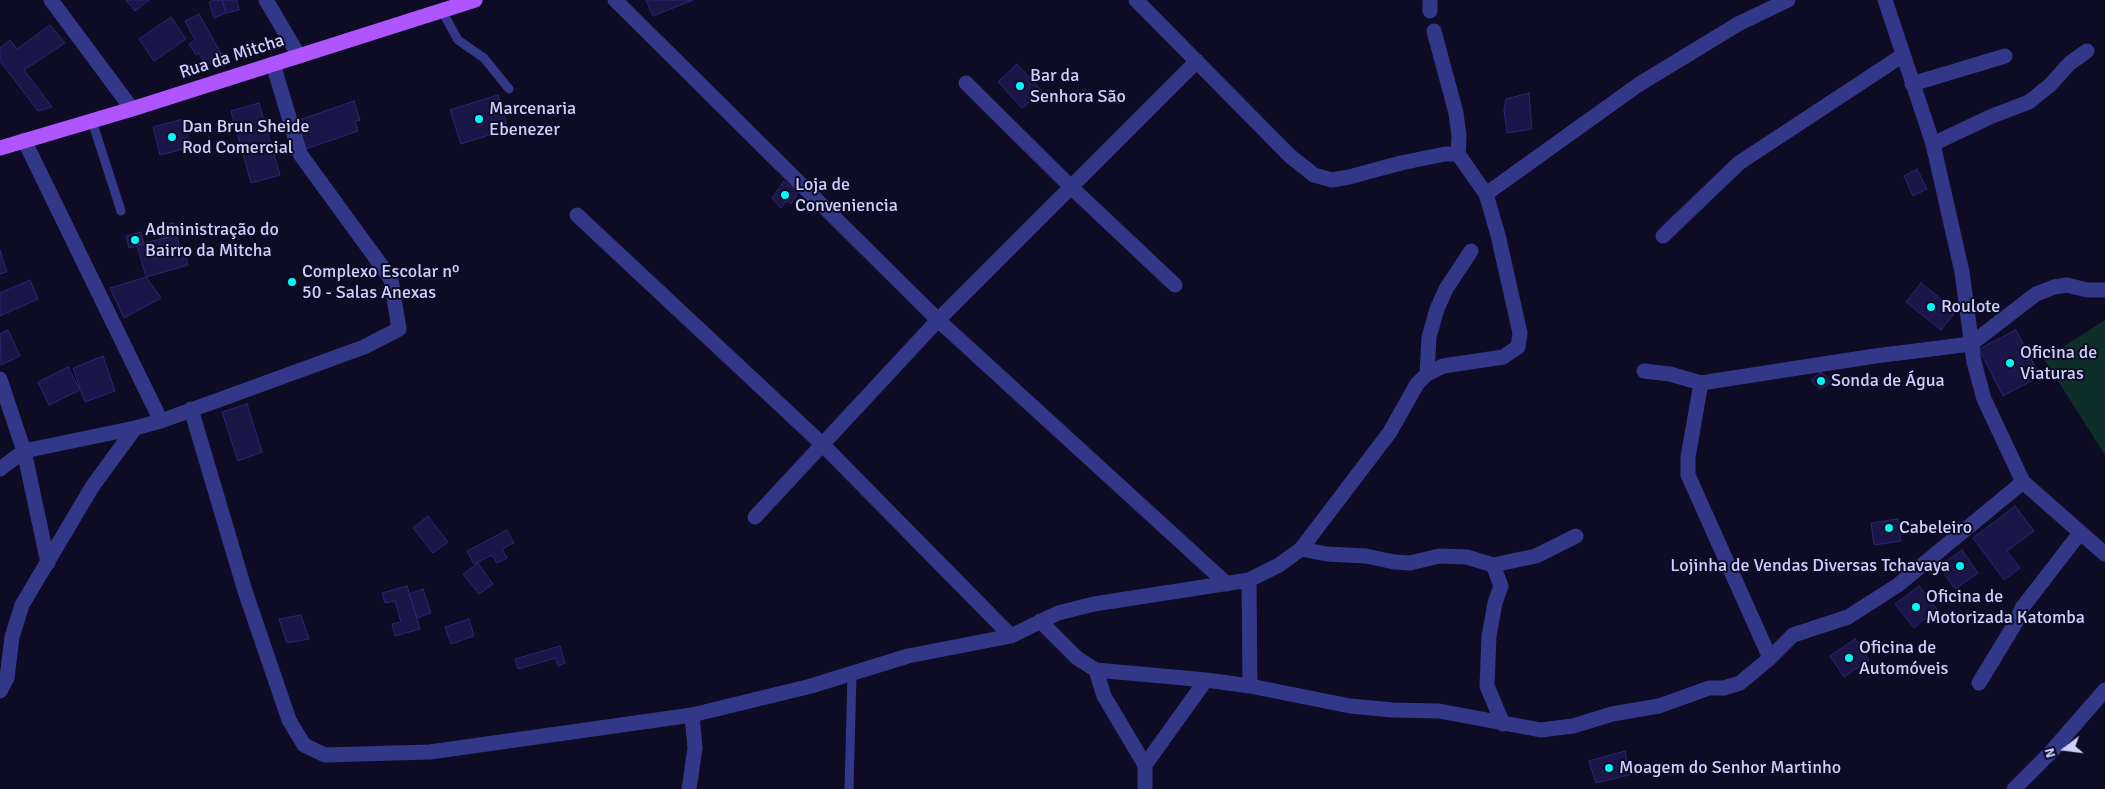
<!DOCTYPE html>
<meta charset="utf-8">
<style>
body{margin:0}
#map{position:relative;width:2105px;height:789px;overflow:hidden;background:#0d0c24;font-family:Signika,sans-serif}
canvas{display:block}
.north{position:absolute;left:2040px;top:724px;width:50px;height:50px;-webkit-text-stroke:4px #0d0c24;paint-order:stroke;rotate:255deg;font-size:14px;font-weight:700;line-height:20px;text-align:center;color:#cfceff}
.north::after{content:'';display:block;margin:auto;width:18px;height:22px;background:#cfceff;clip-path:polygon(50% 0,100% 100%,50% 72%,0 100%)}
</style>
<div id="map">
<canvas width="2105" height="789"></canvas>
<div class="north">N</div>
</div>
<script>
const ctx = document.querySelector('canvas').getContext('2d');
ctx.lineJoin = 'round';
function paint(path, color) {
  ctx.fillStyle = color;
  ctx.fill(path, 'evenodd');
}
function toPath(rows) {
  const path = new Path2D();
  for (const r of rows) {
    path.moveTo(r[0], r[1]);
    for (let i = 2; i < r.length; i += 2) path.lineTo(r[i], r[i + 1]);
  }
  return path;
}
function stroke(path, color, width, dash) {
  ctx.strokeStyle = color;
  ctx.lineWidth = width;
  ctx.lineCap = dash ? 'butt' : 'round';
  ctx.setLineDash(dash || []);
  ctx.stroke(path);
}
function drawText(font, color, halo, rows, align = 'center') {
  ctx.font = font + ' Signika,sans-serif';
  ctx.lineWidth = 4;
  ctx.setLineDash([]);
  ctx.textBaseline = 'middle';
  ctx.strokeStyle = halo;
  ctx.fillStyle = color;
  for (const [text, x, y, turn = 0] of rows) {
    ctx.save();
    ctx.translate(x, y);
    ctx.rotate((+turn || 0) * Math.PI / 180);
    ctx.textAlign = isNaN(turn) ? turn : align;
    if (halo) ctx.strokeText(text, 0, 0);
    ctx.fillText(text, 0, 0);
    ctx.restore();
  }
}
paint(toPath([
 [2105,320,2105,455,2044,359]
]), '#0e2e2a');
const building = toPath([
 [126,0,149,0,135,11,126,0],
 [214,0,222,0,226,13,214,18,209,2,214,0],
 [222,0,237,0,239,10,226,13,222,0],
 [646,0,693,0,653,16,646,0],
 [199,14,223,57,206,66,199,53,196,55,189,44,195,40,185,21,199,14],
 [171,17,186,39,154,61,139,39,171,17],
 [50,25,65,43,24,70,52,107,38,111,0,61,0,48,10,40,17,49,50,25],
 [1017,64,1042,91,1022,108,998,82,1017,64],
 [1529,93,1532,129,1507,133,1504,110,1506,99,1529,93],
 [498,95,508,129,461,144,450,110,498,95],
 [354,101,360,120,355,121,358,131,306,149,296,121,354,101],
 [259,103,280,175,251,183,231,111,259,103],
 [183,119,191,147,160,155,153,127,183,119],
 [1917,169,1927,189,1913,196,1904,176,1917,169],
 [784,181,798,192,791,204,787,201,781,208,772,198,784,181],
 [173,223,177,235,162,239,159,227,173,223],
 [141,232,144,244,129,248,126,236,141,232],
 [177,235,179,245,153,252,154,258,172,253,173,257,185,254,188,265,146,277,137,245,177,235],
 [0,250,7,272,0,274,0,250],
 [146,277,161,298,124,318,110,288,146,277],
 [30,280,38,299,0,316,0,293,30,280],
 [1921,283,1956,311,1941,330,1906,302,1921,283],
 [8,330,20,356,1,365,0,334,8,330],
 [2016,330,2040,376,2003,396,1979,349,2016,330],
 [103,356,115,391,85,402,73,368,103,356],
 [68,367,80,390,49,405,38,382,68,367],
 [1821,372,1832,382,1820,389,1811,380,1821,372],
 [247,404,262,452,238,461,222,412,247,404],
 [2015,506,2034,531,2007,551,2020,568,2004,580,1973,538,2015,506],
 [428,516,448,542,433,553,413,528,428,516],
 [1898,519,1901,541,1874,545,1871,523,1898,519],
 [507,530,514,543,502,549,507,558,497,563,492,555,474,564,467,551,507,530],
 [1962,550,1978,573,1955,589,1939,566,1962,550],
 [478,563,493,584,479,594,463,574,478,563],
 [407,586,420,629,395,636,392,624,401,622,395,601,385,603,382,593,407,586],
 [1919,586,1937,609,1914,628,1895,604,1919,586],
 [423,589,431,613,417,618,409,594,423,589],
 [301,615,309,639,287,643,279,619,301,615],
 [469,619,474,636,451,644,445,627,469,619],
 [1855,639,1869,660,1844,677,1830,656,1855,639],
 [560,646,565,663,558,666,556,658,518,669,515,659,560,646],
 [1625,751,1629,775,1596,783,1589,761,1625,751]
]);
paint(building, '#1a1647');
stroke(building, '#2d2575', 1);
stroke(toPath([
 [442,11,458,40,484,58,509,89],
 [92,121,121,211],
 [849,789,852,674]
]), '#323788', 9);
stroke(toPath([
 [51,0,132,109],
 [266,0,299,56],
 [615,0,938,320,1227,584],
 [1430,0,1430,11],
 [1885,0,1933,144,1962,272,1974,362,1984,399,2023,482,2105,554],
 [1434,31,1456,113,1459,137,1458,154],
 [966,83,1071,187,1175,285],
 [1912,84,2005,56],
 [24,140,161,421],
 [1933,144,1992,116,2029,102,2050,85,2070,63,2087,51],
 [1486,194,1638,85,1738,24,1788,0],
 [577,215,822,444,1011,636],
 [1663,236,1739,163,1903,55],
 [1644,371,1670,374,1701,383,1875,356,1971,344,2036,294,2054,287,2067,285,2087,290,2105,290],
 [1427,374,1429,337,1437,309,1446,289,1471,251],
 [0,379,24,451,48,563],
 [1701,383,1688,457,1688,475,1770,658],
 [191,409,245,591,289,720,304,745,325,755,430,752,692,715,811,686,908,656,1011,636,1058,613,1094,604,1249,580,1279,565,1301,549,1390,432,1417,384,1427,374,1443,366,1503,357,1518,347,1520,333,1498,235,1486,194,1458,154,1445,154,1401,163,1349,177,1332,180,1314,175,1290,156,1136,0],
 [0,469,24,451,135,428],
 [755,517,938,320,1197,61],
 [1301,549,1327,554,1366,556,1394,562,1410,563,1439,556,1467,557,1493,565,1501,586,1495,603,1489,636,1487,686,1503,724],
 [1493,565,1536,556,1576,536],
 [1249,580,1250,686],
 [1040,621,1077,658,1096,670,1206,680,1250,686,1350,706,1393,710,1439,711,1541,730,1573,726,1612,714,1659,706,1709,688,1724,688,1740,683,1770,658,1793,635,1848,617,1898,585,2023,482],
 [1096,670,1104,696,1145,765,1145,789],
 [1979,683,2016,622,2022,608,2080,533],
 [0,691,7,678,12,637,22,605,92,487,135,428,161,421,364,347,399,329,391,279,300,154,273,64],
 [1145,765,1206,680],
 [689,789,695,748,692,715],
 [2014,789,2051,752,2105,690]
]), '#323788', 15);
stroke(toPath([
 [0,148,132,109,475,0]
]), '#ae55ff', 15);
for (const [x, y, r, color] of [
 [1020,86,5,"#00f9f8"],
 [479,119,5,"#00f9f8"],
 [172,137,5,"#00f9f8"],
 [785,195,5,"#00f9f8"],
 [135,240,5,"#00f9f8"],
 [292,282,5,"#00f9f8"],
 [1931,307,5,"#00f9f8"],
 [2010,363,5,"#00f9f8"],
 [1821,381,5,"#00f9f8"],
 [1889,528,5,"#00f9f8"],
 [1960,566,5,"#00f9f8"],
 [1916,607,5,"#00f9f8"],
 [1849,658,5,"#00f9f8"],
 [1609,768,5,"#00f9f8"]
]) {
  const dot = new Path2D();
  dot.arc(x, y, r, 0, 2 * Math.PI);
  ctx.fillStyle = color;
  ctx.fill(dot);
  stroke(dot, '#0d0c24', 2);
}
drawText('18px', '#cfceff', '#0d0c24', [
 ["Rua da Mitcha",232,57,-18]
]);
drawText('18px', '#cfceff', '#0d0c24', [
 ["Bar da",1030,76],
 ["Senhora São",1030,97],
 ["Marcenaria",489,109],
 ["Ebenezer",489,130],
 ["Dan Brun Sheide",182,127],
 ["Rod Comercial",182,148],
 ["Loja de",795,185],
 ["Conveniencia",795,206],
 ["Administração do",145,230],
 ["Bairro da Mitcha",145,251],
 ["Complexo Escolar nº",302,272],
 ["50 - Salas Anexas",302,293],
 ["Roulote",1941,307],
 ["Oficina de",2020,353],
 ["Viaturas",2020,374],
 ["Sonda de Água",1831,381],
 ["Cabeleiro",1899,528],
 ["Lojinha de Vendas Diversas Tchavaya",1950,566,"right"],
 ["Oficina de",1926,597],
 ["Motorizada Katomba",1926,618],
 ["Oficina de",1859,648],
 ["Automóveis",1859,669],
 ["Moagem do Senhor Martinho",1619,768]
], 'left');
</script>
